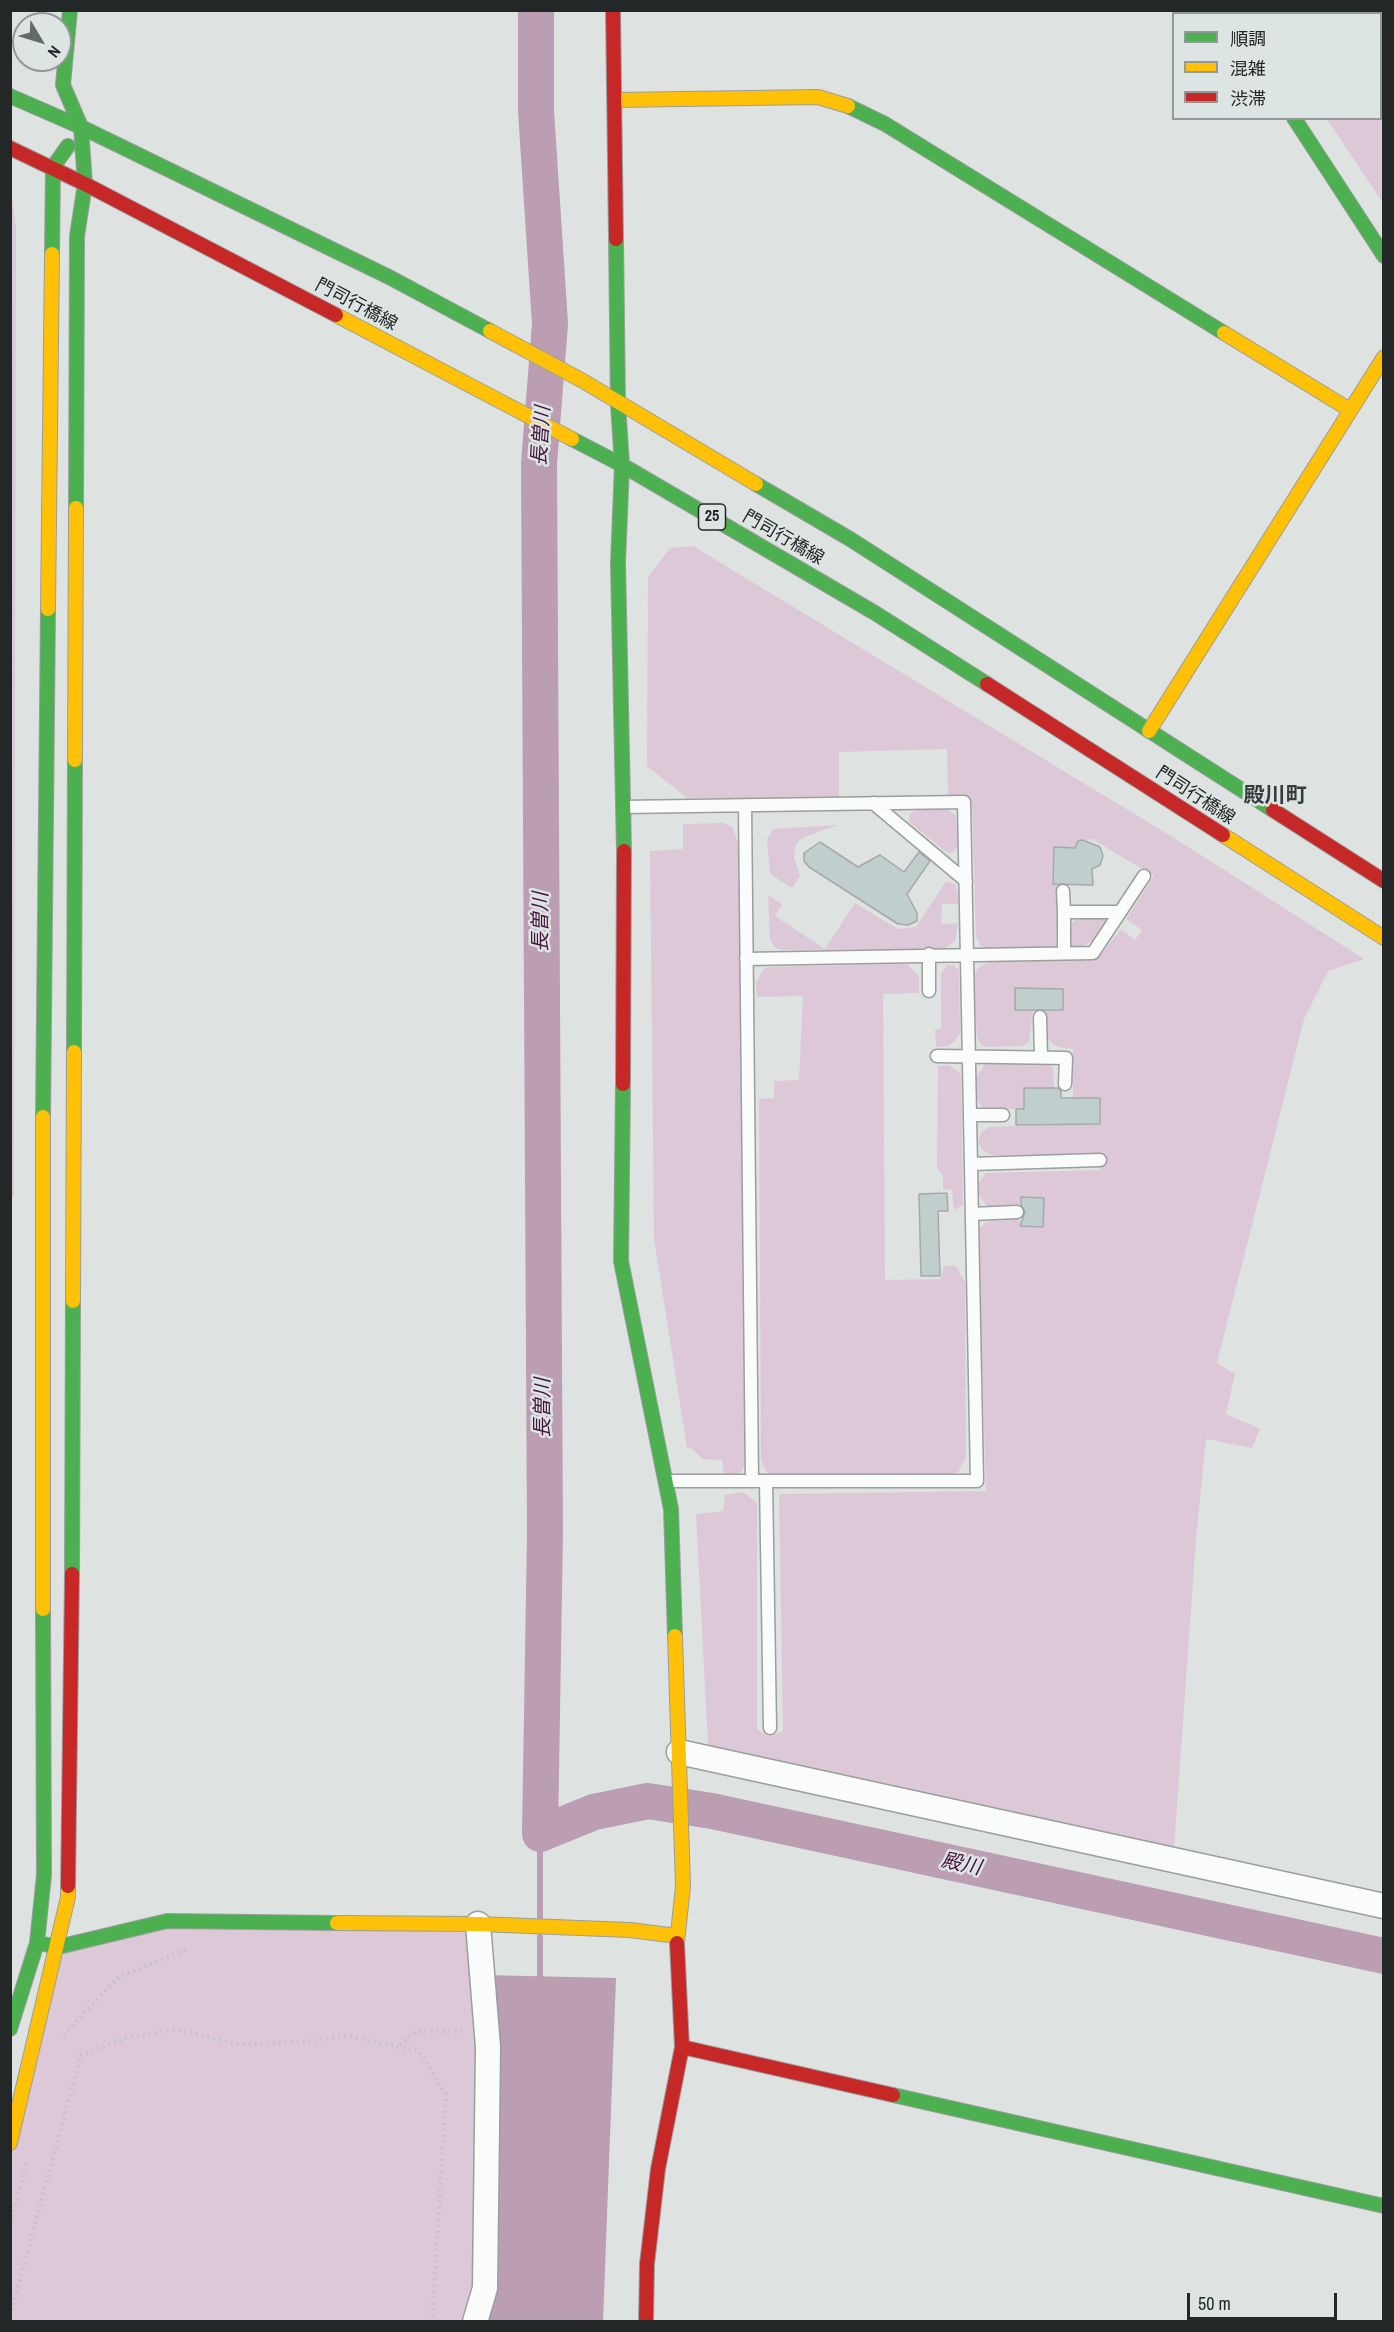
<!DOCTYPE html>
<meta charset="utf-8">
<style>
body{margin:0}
#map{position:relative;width:1394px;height:2332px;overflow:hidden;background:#dee3e2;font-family:"Archivo Narrow","Noto Sans JP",sans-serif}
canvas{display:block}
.frame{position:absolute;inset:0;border:12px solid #242727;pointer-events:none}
.legend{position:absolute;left:1172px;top:12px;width:210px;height:108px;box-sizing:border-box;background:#dce5e3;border:2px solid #929998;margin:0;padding:8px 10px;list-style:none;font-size:18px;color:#242727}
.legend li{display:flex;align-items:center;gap:12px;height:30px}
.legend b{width:30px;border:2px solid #929998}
.north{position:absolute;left:12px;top:12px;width:60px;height:60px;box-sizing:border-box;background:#dce5e3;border:2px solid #929998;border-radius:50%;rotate:128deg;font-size:16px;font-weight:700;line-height:24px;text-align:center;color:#242727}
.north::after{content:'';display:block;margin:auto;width:21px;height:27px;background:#656968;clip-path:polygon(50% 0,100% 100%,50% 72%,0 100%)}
.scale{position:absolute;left:1187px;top:2293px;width:150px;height:27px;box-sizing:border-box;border:3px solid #242727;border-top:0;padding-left:8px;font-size:18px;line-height:21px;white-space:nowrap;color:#242727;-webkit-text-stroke:4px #dce5e3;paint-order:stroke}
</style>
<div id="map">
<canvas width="1394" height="2332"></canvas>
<div class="frame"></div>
<ul class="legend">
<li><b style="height:8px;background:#4caf50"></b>順調</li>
<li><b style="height:8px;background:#ffc107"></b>混雑</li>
<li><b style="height:8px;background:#c62828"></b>渋滞</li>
</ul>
<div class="north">N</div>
<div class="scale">50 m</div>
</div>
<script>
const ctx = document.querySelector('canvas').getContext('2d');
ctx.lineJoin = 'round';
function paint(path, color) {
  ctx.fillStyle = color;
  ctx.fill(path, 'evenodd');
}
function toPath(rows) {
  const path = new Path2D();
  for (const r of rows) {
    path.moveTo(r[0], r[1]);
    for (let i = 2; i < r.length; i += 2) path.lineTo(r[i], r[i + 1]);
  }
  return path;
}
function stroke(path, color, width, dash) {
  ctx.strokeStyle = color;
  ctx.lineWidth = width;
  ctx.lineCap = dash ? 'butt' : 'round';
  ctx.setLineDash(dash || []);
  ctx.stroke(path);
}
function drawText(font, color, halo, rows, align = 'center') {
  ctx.font = font + ' "Archivo Narrow","Noto Sans JP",sans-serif';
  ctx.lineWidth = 5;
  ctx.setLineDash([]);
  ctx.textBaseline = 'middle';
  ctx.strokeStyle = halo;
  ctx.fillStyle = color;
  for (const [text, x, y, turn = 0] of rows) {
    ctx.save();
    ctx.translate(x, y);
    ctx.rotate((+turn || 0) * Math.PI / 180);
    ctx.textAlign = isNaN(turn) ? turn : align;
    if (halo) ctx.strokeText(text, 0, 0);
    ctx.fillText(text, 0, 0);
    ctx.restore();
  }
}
paint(toPath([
 [1255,11,1383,11,1383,203,1327,119,1380,118,1380,14,1257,14],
 [11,192,16,227,14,1196,11,1199],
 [693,546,1179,841,1364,959,1328,971,1304,1019,1217,1363,1235,1374,1226,1414,1260,1429,1252,1448,1206,1439,1196,1539,1174,1849,708,1745,696,1514,723,1511,725,1495,743,1492,757,1503,757,1729,768,1737,783,1731,779,1494,986,1491,978,1230,986,1222,1020,1219,1020,1226,1043,1227,1044,1199,1021,1198,1021,1204,987,1207,979,1194,978,1184,986,1173,1101,1170,1101,1156,992,1155,982,1150,978,1141,982,1132,989,1127,1100,1124,1100,1098,1073,1098,1073,1049,1058,1047,1051,1042,1047,1036,1046,1010,1063,1010,1063,989,1016,988,1015,1009,1033,1010,1029,1042,1022,1046,988,1047,981,1045,977,1037,973,980,978,968,988,962,1097,960,1121,929,1135,940,1142,930,1126,919,1154,876,1092,839,1078,841,1075,848,1054,847,1053,884,1058,884,1056,950,992,951,981,946,976,936,972,802,969,797,948,797,947,749,839,752,839,799,687,798,647,766,648,577,670,548],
 [947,809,956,816,958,846,952,853,946,852,909,822,910,814,916,810],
 [724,823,732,827,740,846,745,1463,742,1471,734,1477,724,1477,722,1460,703,1459,690,1447,687,1448,654,1239,650,851,683,849,683,824],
 [838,825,802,838,796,845,794,857,800,876,792,888,770,874,767,839,773,829],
 [946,881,956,885,959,904,942,904,941,924,958,923,955,941,944,949,783,950,775,948,770,939,768,895,782,904,775,916,825,949,855,903,898,929,916,927],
 [1102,917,1108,921,1094,940,1083,946,1069,947,1072,923,1078,918],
 [907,964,919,976,919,993,883,994,885,1280,941,1279,944,1266,956,1266,965,1282,966,1457,959,1471,952,1476,774,1477,767,1473,761,1460,759,1099,774,1098,774,1081,799,1080,803,996,757,997,756,983,763,970,768,967],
 [947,965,954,965,959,971,960,1033,956,1040,948,1046,936,1047,935,1030,941,1028,941,974],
 [1044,1061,1053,1068,1054,1088,1024,1088,1024,1109,983,1108,976,1099,976,1077,986,1063],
 [949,1065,961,1074,963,1205,954,1210,952,1190,943,1189,943,1175,937,1168,938,1066],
 [167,1921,478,1924,475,2321,11,2322,11,2130,58,1947]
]), '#ddc8d7');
paint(toPath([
 [482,1975,616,1978,603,2321,475,2322]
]), '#bb9eb2');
stroke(toPath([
 [540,1834,540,1918],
 [540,1937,540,1984]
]), '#bb9eb2', 6);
stroke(toPath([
 [536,10,536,111,550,324,539,463,545,1532,540,1834,594,1812,648,1801,712,1811,1384,1956]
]), '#bb9eb2', 36);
const building = toPath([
 [1083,840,1100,847,1103,856,1100,865,1092,869,1093,885,1053,884,1054,847,1075,848,1078,841,1083,840],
 [820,842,858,867,880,855,904,872,919,852,930,861,907,894,917,913,917,921,908,925,898,924,809,867,804,861,804,853,820,842],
 [1015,988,1063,989,1063,1010,1015,1010,1015,988],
 [1024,1088,1058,1088,1061,1091,1061,1098,1100,1098,1100,1124,1016,1125,1016,1109,1024,1109,1024,1088],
 [947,1193,948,1211,938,1211,940,1276,921,1276,919,1194,947,1193],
 [1021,1197,1044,1198,1043,1227,1020,1226,1025,1212,1021,1205,1021,1197]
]);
paint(building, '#c0cfcd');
stroke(building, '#a5a9a8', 1.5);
const lane = toPath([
 [873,803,966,881],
 [745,805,752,1481],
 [624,807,964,802,977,1481,667,1481],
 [1063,891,1064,912],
 [1064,953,1064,912,1120,912],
 [746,959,1093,953,1144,876],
 [929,991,929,954],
 [1040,1017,1041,1057],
 [937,1056,1066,1058,1065,1084],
 [970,1115,1003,1115],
 [971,1164,1100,1160],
 [972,1214,1017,1212],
 [766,1481,770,1728]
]);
const street = toPath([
 [679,1752,1384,1906],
 [475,2322,485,2288,488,2047,478,1924]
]);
const fast = toPath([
 [70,10,63,85,81,127,85,184,77,236,76,508],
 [1224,10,1226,14],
 [10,96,81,127,389,277,490,331],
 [848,106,885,124,1224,333],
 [1294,118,1384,256],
 [616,239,618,404],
 [52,254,53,167,68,146],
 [618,404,622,465,618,563,624,851],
 [572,439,622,465,875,613,987,684],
 [756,484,850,539,1273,810],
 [74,1052,75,760],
 [623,1084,621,1261,671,1509,675,1636],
 [43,1117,48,609],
 [72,1574,73,1301],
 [39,1943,58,1947,167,1921,337,1923],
 [10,2029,37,1943,44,1875,43,1609],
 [893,2095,1384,2206]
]);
const slow = toPath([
 [615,100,818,97,848,106],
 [336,315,572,439],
 [490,331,583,381,756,484],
 [1224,333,1350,410],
 [48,609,52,254],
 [1149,731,1384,357],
 [75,760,76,508],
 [1223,835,1384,938],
 [43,1117,43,1609],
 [73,1301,74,1052],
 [675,1636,683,1886,677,1943],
 [337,1923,478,1924,630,1930,677,1936],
 [10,2143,68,1897,68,1886]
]);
const jam = toPath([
 [613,10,616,239],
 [10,148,85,184,336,315],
 [987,684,1223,835],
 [1273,810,1384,881],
 [623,1084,624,851],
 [68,1886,72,1574],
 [682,2047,893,2095],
 [646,2322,647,2264,658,2169,682,2047,677,1943]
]);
stroke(lane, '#9a9e9d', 15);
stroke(street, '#9a9e9d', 27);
stroke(fast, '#9a9e9d', 16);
stroke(slow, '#9a9e9d', 16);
stroke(jam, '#9a9e9d', 16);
stroke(toPath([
 [64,2035,118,1977,185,1950],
 [400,2045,416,2031,467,2031],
 [10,2223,27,2163],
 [10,2316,81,2055,126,2038,176,2029,237,2044,301,2042,346,2036,419,2051,446,2094,432,2322]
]), '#c1c2c2', 4, [1.5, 4.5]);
stroke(lane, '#fafbfb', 12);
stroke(street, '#fafbfb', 24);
stroke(fast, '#4caf50', 14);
stroke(slow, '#ffc107', 14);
stroke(jam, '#c62828', 14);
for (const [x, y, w] of [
 [712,517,27]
]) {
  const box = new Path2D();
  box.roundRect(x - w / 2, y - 13, w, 26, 4.5);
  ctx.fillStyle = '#dce5e3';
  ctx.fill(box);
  stroke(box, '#242727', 1.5);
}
drawText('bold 16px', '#242727', null, [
 ["25",712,517]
]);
drawText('18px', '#242727', '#dce5e3', [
 ["門司行橋線",356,305,28],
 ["門司行橋線",783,538,30],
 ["門司行橋線",1195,796,33]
]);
drawText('italic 20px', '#48123c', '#dce5e3', [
 ["長曽川",542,436,-86],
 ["長曽川",542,922,-90],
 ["長曽川",544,1408,-90],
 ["殿川",961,1865,12]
]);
drawText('bold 21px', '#373d3c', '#dce5e3', [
 ["殿川町",1275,796]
]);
</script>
